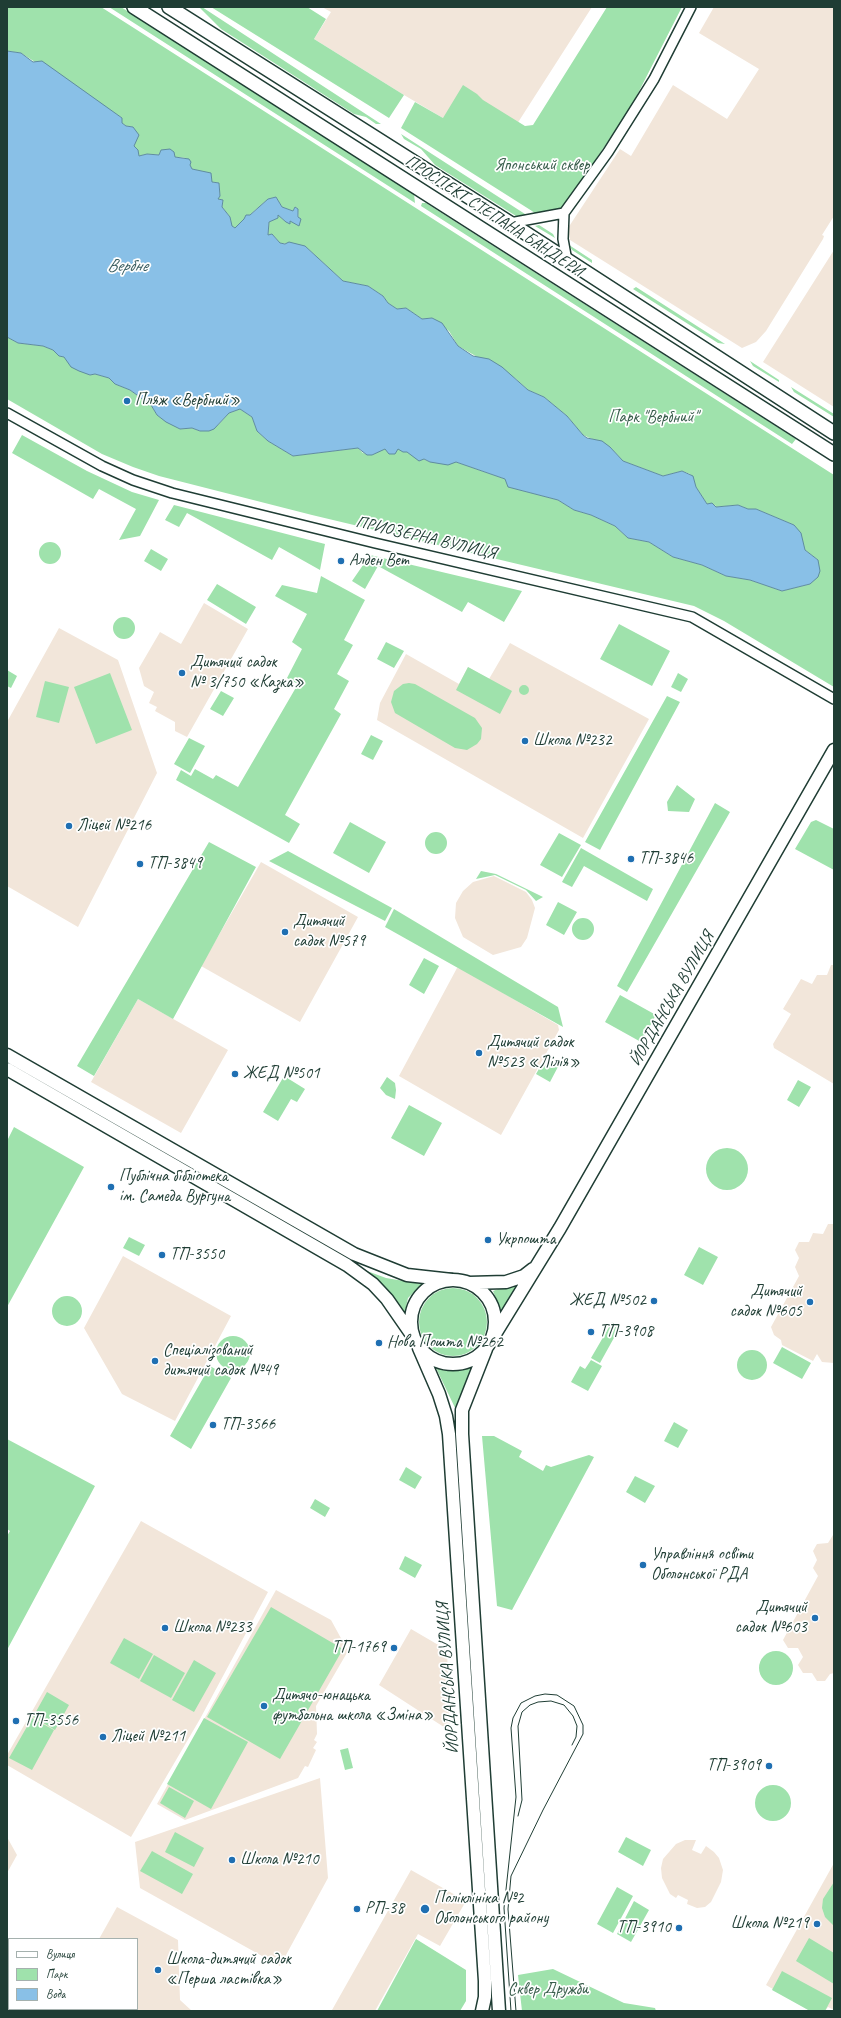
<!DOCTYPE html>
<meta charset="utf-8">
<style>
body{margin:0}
#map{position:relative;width:841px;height:2018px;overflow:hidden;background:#fff;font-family:Caveat,sans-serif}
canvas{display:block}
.frame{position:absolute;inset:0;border:8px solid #1f3d34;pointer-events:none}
.legend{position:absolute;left:8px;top:1938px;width:130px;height:72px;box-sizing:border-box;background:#fff;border:1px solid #a5b1ae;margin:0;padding:5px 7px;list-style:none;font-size:12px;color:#1f3d34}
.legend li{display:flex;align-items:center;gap:8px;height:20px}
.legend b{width:20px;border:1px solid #a5b1ae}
</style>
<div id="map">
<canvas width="841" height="2018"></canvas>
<div class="frame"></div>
<ul class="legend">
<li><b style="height:5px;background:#fff"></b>Вулиця</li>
<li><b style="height:11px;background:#9fe2ac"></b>Парк</li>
<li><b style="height:11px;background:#89c0e7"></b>Вода</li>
</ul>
</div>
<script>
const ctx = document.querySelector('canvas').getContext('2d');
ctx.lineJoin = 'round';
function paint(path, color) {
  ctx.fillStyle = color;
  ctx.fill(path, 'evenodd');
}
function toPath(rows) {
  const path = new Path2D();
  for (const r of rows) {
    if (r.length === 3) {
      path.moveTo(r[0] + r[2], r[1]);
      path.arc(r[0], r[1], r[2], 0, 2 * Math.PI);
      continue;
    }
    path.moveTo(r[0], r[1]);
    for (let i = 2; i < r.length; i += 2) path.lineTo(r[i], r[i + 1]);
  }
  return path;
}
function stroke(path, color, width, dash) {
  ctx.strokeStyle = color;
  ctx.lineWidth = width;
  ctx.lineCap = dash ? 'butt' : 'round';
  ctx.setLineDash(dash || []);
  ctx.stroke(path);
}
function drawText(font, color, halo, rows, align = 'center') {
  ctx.font = font + ' Caveat,sans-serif';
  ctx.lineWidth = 3.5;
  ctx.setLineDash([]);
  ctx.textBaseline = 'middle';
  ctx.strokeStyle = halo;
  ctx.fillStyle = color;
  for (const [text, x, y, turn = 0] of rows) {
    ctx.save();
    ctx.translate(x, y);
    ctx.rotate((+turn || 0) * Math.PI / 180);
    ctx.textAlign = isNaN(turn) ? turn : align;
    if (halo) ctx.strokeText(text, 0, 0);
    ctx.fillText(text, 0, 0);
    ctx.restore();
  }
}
paint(toPath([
 [322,7,592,7,517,124,443,118,404,95,314,39,331,12],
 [714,7,834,7,834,216,822,235,824,236,823,239,766,331,756,342,742,348,570,240,568,228,620,149,631,156,673,85,727,119,759,69,699,33],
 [834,250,834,407,763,362],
 [204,603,248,629,187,737,175,731,175,722,155,711,157,707,149,703,154,692,144,686,139,668,160,632,181,644],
 [59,628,118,660,157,773,78,927,7,886,7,722],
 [510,643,649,719,583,838,377,720,380,703,406,654,459,684,468,667,489,679],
 [261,862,358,917,300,1022,201,966],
 [494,876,526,892,532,900,535,908,527,938,521,947,493,955,463,937,455,918,456,903,463,891,473,882],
 [831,965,834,965,834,1084,774,1048,773,1044,791,1014,783,1009,801,979,812,984,817,975,827,975],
 [457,968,462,969,558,1025,559,1030,501,1135,399,1076],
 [138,999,228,1050,181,1133,91,1082],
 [828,1224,834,1224,834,1363,822,1362,817,1354,813,1361,782,1345,781,1340,774,1335,771,1327,799,1276,795,1267,799,1258,795,1250,799,1242,809,1242,813,1233,823,1234],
 [123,1256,231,1316,175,1421,122,1394,84,1328],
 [141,1521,268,1592,200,1719,131,1837,7,1765,7,1755],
 [833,1535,834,1673,830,1674,825,1681,817,1681,812,1673,803,1673,798,1665,803,1657,798,1648,788,1648,783,1640,818,1576,813,1568,817,1560,813,1551,817,1544,828,1543],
 [276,1590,331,1620,348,1651,316,1706,317,1734,314,1740,317,1742,313,1748,316,1750,308,1767,305,1766,298,1778,185,1820,157,1804],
 [411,1629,447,1650,450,1731,379,1685],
 [320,1778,328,1878,280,1966,140,1888,135,1842],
 [7,1837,17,1855,7,1873],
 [685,1840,696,1840,692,1850,701,1854,706,1846,714,1852,719,1858,723,1870,721,1882,711,1902,705,1907,697,1908,687,1904,688,1900,678,1895,676,1898,670,1894,662,1878,661,1868,663,1859,676,1844],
 [834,1863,834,2010,828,2007,825,2011,810,2011,766,1985],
 [411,1870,466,1901,440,1946,418,1934,375,2011,333,2011,332,2010],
 [117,1907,178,1940,180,2000,192,2011,59,2011,60,2009,137,2009,137,1939,99,1939]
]), '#f2e6da');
paint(toPath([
 [7,7,101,7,834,475,834,687,724,621,694,606,312,515,159,476,133,467,102,454,7,399,7,337,18,343,43,346,53,350,59,356,64,357,90,375,95,374,109,378,115,384,130,390,151,405,157,415,180,429,192,428,200,431,218,425,229,413,240,409,252,417,257,431,268,441,293,456,358,448,363,453,372,455,380,450,386,449,389,454,398,448,430,462,456,462,505,479,509,487,558,500,574,510,591,515,615,526,628,538,649,542,673,557,702,565,726,576,750,580,782,591,810,584,818,560,805,550,794,525,756,509,748,509,738,505,716,507,715,505,707,504,696,487,690,474,682,471,663,476,623,461,610,447,583,435,567,416,544,397,528,390,516,379,458,346,449,331,432,318,422,319,406,308,397,309,388,303,383,296,368,286,343,281,305,246,280,243,272,234,268,235,269,222,278,215,286,222,290,220,299,226,298,209,295,207,293,211,282,207,276,197,268,199,238,225,235,228,231,226,230,217,222,207,223,200,217,199,220,196,219,183,211,182,208,173,192,169,186,158,175,157,170,150,161,150,159,155,147,154,139,156,134,146,135,141,133,127,126,126,122,123,122,118,21,53,7,51],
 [109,7,121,7,414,194,415,203],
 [199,7,202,7,381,124,376,124,366,117,354,114,221,29],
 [211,7,307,7,326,19,314,39,404,95,389,118],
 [607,7,682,7,633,103,566,205,562,209,538,216,532,211,401,128,415,102,443,118,463,85,477,94,483,100,525,126,533,125],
 [401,134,525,214,530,218,516,216,435,165,421,149,404,139],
 [422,203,426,203,796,439,792,444,421,206],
 [539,225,553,234,555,238,535,226],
 [569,245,592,260,592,263,572,250],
 [636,287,725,344,718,343,633,289],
 [750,361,779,380,779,382,753,366],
 [791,387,834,414,834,417,794,392],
 [22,435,87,471,132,492,159,500,140,536,119,540,136,509,99,489,93,499,12,453],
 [174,505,325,544,320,570,279,547,272,560,187,513,179,527,165,520],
 [50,553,11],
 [151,549,168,559,161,571,144,561],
 [370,555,522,591,504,622,468,602,462,612,378,566,365,589,352,581],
 [321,576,365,600,344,640,353,645,337,674,349,681,334,709,341,714,285,815,300,824,289,843,176,780,181,770,191,776,195,769,213,779,216,775,238,787,298,684,287,678,302,649,292,642,307,614,275,596,282,585,317,593],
 [217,584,256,607,246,624,207,600],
 [124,628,11],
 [619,624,670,651,652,686,600,659],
 [386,642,404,651,394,668,377,659],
 [468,667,512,691,500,714,456,690],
 [7,670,17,676,11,688,7,686],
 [110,673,132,730,96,744,74,687],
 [678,673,688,679,681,692,671,687],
 [45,681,69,687,59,723,36,717],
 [409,683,415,684,475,718,482,728,481,739,477,744,467,750,455,748,395,713,391,702,394,691,403,684],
 [524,690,5],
 [221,691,234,698,223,716,210,709],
 [667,696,680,702,600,850,585,842],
 [371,735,383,741,373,760,361,754],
 [189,738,205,746,190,773,174,764],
 [677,785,695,799,689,812,668,811,667,802],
 [715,803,730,812,627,992,617,986],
 [816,820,834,829,834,870,795,849,811,822],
 [350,822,386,842,369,873,333,853],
 [436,843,11],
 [559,833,581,845,562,877,540,865],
 [209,842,256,867,173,1019,138,999,94,1076,77,1066],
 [581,848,653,889,647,901,584,866,572,887,562,882],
 [288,851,392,908,385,921,269,861],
 [481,871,496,874,543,897,536,901,526,890,495,875,476,879],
 [558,902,577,912,564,935,546,925],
 [394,909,558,1007,563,1027,385,927],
 [583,929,11],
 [424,958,439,966,424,994,409,985],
 [620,995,656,1015,641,1042,605,1022],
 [547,1055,560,1063,550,1082,536,1074],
 [284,1076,305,1089,297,1102,291,1099,278,1121,263,1112],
 [387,1077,395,1083,396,1090,395,1099,386,1095,380,1088],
 [798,1080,811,1087,799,1107,787,1100],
 [409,1105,442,1123,424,1156,391,1138],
 [14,1127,84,1167,7,1307,7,1186,8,1184,7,1183,7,1141],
 [727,1169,21],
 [129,1237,145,1245,139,1256,123,1248],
 [699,1247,718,1257,703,1285,684,1275],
 [367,1271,386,1278,422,1284,408,1298,404,1316],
 [525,1279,503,1315,493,1291],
 [453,1322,34],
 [67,1311,15],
 [612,1322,620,1327,600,1363,591,1358],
 [233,1353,17],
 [782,1347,811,1363,802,1379,773,1363],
 [752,1365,15],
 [591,1360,602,1366,588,1391,571,1382,580,1366,585,1369],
 [210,1366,231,1378,191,1449,170,1436],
 [473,1367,465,1383,457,1412,436,1368,456,1371],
 [674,1422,688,1430,678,1448,664,1441],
 [482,1436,494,1436,522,1451,519,1457,543,1471,546,1465,551,1467,589,1455,594,1457,512,1610,497,1606],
 [7,1439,95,1486,7,1650,7,1536,10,1531,7,1529],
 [406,1467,422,1477,415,1489,399,1480],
 [635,1476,655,1486,645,1503,626,1492],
 [315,1499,330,1508,325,1517,310,1508],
 [405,1556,422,1565,415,1578,399,1569],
 [271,1607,343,1649,280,1759,207,1717],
 [124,1638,153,1654,139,1679,110,1663],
 [776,1668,17],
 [154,1655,185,1673,171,1698,140,1681],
 [194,1660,216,1673,194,1712,172,1700],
 [47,1692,69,1705,55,1730,33,1717],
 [32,1718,54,1730,32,1770,9,1758],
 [204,1718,248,1742,211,1809,167,1784],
 [348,1748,353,1768,345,1770,340,1750],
 [773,1803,18],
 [169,1787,194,1801,185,1818,160,1803],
 [175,1832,204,1848,194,1867,165,1852],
 [626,1837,651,1850,643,1866,618,1852],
 [152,1851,193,1874,182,1894,140,1871],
 [834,1882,834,1926,825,1917,822,1908,823,1899],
 [617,1887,633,1896,613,1933,597,1924],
 [634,1901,649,1910,631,1942,617,1934],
 [809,1938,834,1953,834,1984,796,1961],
 [416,1939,466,1970,466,2001,460,2011,377,2011],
 [553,1969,624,2003,655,2008,656,2011,522,2011,518,1975],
 [782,1971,832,1998,825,2011,810,2011,772,1990]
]), '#9fe2ac');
const water = toPath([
 [7,51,21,53,33,62,42,61,122,118,122,123,126,126,133,127,139,135,134,146,138,150,139,156,147,154,159,155,161,150,170,149,174,152,175,157,189,159,191,162,190,165,192,169,211,173,212,182,219,183,220,196,218,199,223,200,222,207,230,217,232,226,235,228,244,219,246,215,250,215,268,199,276,197,282,207,293,211,295,207,298,209,298,217,301,219,299,226,290,221,290,224,286,222,278,215,278,218,269,222,268,235,272,234,280,243,285,244,289,242,305,246,343,281,368,286,383,296,388,303,397,309,406,308,422,319,432,318,442,323,458,346,473,356,489,359,502,367,528,390,544,397,567,416,583,435,587,438,602,441,610,447,623,461,663,476,682,471,693,476,696,487,707,504,712,503,716,507,738,505,748,509,756,509,794,525,801,533,805,550,818,560,820,571,818,577,810,584,782,591,750,580,726,576,702,565,673,557,649,542,628,538,615,526,591,515,574,510,558,500,508,487,505,479,456,462,448,465,430,462,424,459,419,461,407,452,403,452,398,449,395,454,389,454,385,449,372,455,367,455,358,448,293,456,268,441,257,431,252,417,240,409,229,413,214,429,209,431,200,431,192,428,180,429,166,422,157,415,151,405,130,390,115,384,109,378,95,374,90,375,79,371,71,367,64,357,59,356,53,350,43,346,18,343,7,337,7,51]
]);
paint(water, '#89c0e7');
stroke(water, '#5f8c9f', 1);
const street = toPath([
 [564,213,608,152,654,79,691,7],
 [510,223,564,213,563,239,567,261],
 [7,413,102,466,133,480,172,493,375,543,692,617,834,699]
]);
const secondary = toPath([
 [7,1055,354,1254,407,1275,452,1280],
 [7,1069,347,1265,373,1284,387,1299,412,1335],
 [453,1322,42],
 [469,1283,506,1282,524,1276,533,1269],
 [490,1342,560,1228,834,750],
 [419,1348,439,1394,446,1416,449,1434,485,1981,485,1997,482,2011],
 [486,1349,462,1410,462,1434,499,2011]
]);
const primary = toPath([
 [134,7,834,454],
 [169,7,510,223,834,433]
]);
stroke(street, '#1f3d34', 12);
stroke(secondary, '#1f3d34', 15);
stroke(primary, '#1f3d34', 16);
stroke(street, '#fff', 9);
stroke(secondary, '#fff', 12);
stroke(primary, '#fff', 13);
stroke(toPath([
 [518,1816,522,1800,518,1726,522,1712,530,1705,538,1702,551,1701,564,1705,573,1716,577,1726,576,1737,572,1745],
 [511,2011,504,1908,516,1797,511,1728,513,1718,521,1703,535,1696,545,1694,557,1695,574,1706,583,1725,583,1734,543,1810,511,1876,508,1909,516,2011]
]), '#1f3d34', 1);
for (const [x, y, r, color] of [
 [127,401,4,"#1f6fb2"],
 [341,561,4,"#1f6fb2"],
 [182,673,4,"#1f6fb2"],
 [525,741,4,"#1f6fb2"],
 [69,826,4,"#1f6fb2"],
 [631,859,4,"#1f6fb2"],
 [140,864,4,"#1f6fb2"],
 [285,932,4,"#1f6fb2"],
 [479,1053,4,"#1f6fb2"],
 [235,1074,4,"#1f6fb2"],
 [111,1187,4,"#1f6fb2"],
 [488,1240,4,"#1f6fb2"],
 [162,1255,4,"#1f6fb2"],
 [654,1301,4,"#1f6fb2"],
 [810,1302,4,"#1f6fb2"],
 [591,1332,4,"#1f6fb2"],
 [379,1343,4,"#1f6fb2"],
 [155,1361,4,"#1f6fb2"],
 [213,1425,4,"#1f6fb2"],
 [643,1565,4,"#1f6fb2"],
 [815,1618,4,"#1f6fb2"],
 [165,1628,4,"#1f6fb2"],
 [394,1648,4,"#1f6fb2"],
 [264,1706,4,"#1f6fb2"],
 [16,1721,4,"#1f6fb2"],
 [103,1737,4,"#1f6fb2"],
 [769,1766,4,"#1f6fb2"],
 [232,1860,4,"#1f6fb2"],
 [357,1909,4,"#1f6fb2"],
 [425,1909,5,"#1f6fb2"],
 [817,1924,4,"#1f6fb2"],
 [679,1928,4,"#1f6fb2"],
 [158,1970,4,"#1f6fb2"]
]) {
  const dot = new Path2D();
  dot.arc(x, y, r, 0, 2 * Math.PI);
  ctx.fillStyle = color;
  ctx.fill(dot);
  stroke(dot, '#fff', 1.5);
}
drawText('17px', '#395e4c', '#fff', [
 ["Японський сквер",542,166],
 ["Парк \"Вербний\"",653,418],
 ["Сквер Дружби",548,1990]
]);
drawText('17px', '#1f3d34', '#fff', [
 ["ПРОСПЕКТ СТЕПАНА БАНДЕРИ",494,216,33],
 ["ПРИОЗЕРНА ВУЛИЦЯ",426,538,13],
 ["ЙОРДАНСЬКА ВУЛИЦЯ",672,999,-60],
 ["ЙОРДАНСЬКА ВУЛИЦЯ",448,1678,-94]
]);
drawText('17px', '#1f3d34', '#fff', [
 ["Пляж «Вербний»",135,401],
 ["Алден Вет",349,561],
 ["Дитячий садок",190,663],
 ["№ 3/750 «Казка»",190,683],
 ["Школа №232",533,741],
 ["Ліцей №216",77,826],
 ["ТП-3846",639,859],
 ["ТП-3849",148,864],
 ["Дитячий",293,922],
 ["садок №579",293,942],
 ["Дитячий садок",487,1043],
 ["№523 «Лілія»",487,1063],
 ["ЖЕД №501",243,1074],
 ["Публічна бібліотека",119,1177],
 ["ім. Самеда Вургуна",119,1197],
 ["Укрпошта",496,1240],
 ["ТП-3550",170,1255],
 ["Дитячий",802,1292,"right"],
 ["садок №605",802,1312,"right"],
 ["ЖЕД №502",646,1301,"right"],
 ["ТП-3908",599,1332],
 ["Нова Пошта №262",387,1343],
 ["Спеціалізований",163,1351],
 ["дитячий садок №49",163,1371],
 ["ТП-3566",221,1425],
 ["Управління освіти",651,1555],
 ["Оболонської РДА",651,1575],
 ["Дитячий",807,1608,"right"],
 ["садок №603",807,1628,"right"],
 ["Школа №233",173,1628],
 ["ТП-1769",386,1648,"right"],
 ["Дитячо-юнацька",272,1696],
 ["футбольна школа «Зміна»",272,1716],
 ["ТП-3556",24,1721],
 ["Ліцей №211",111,1737],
 ["ТП-3909",761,1766,"right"],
 ["Школа №210",240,1860],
 ["Поліклініка №2",434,1899],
 ["Оболонського району",434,1919],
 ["РП-38",365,1909],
 ["Школа №219",809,1924,"right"],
 ["ТП-3910",671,1928,"right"],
 ["Школа-дитячий садок",166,1960],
 ["«Перша ластівка»",166,1980]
], 'left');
drawText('italic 18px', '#3a5e61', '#fff', [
 ["Вербне",127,266]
]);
</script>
